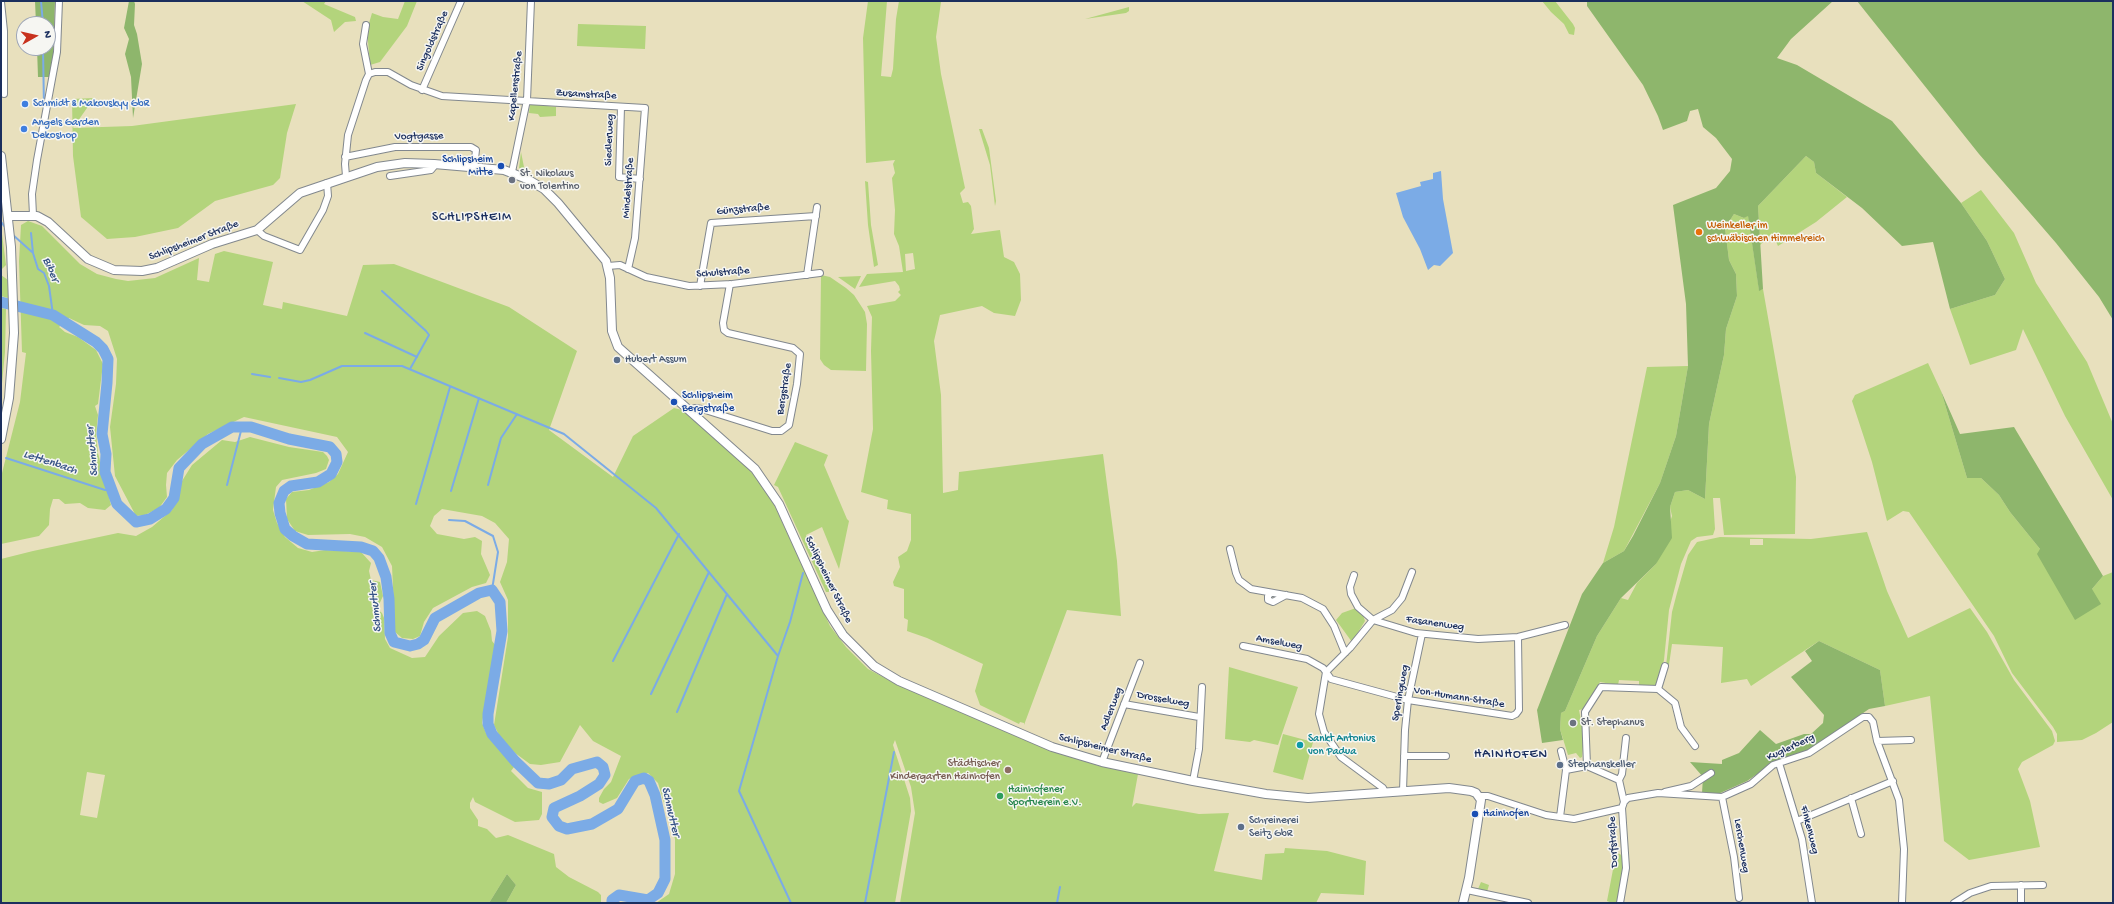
<!DOCTYPE html>
<meta charset="utf-8">
<style>
body{margin:0}
#map{position:relative;width:2114px;height:904px;overflow:hidden;background:#e8e0bd;font-family:"Gochi Hand",sans-serif}
canvas{display:block}
.frame{position:absolute;inset:0;border:2px solid #1b2f5e;pointer-events:none}
.north{position:absolute;left:16px;top:16px;width:40px;height:40px;box-sizing:border-box;background:#f6f6f2;border:1px solid #9ea6b7;border-radius:50%;rotate:82deg;font-size:11px;font-weight:700;line-height:16px;text-align:center;color:#1b2f5e}
.north::after{content:'';display:block;margin:auto;width:14px;height:18px;background:#c8321e;clip-path:polygon(50% 0,100% 100%,50% 72%,0 100%)}
</style>
<div id="map">
<canvas width="2114" height="904"></canvas>
<div class="frame"></div>
<div class="north">N</div>
</div>
<script>
const ctx = document.querySelector('canvas').getContext('2d');
ctx.lineJoin = 'round';
function paint(path, color) {
  ctx.fillStyle = color;
  ctx.fill(path, 'evenodd');
}
function toPath(rows) {
  const path = new Path2D();
  for (const r of rows) {
    path.moveTo(r[0], r[1]);
    for (let i = 2; i < r.length; i += 2) path.lineTo(r[i], r[i + 1]);
  }
  return path;
}
function stroke(path, color, width, dash) {
  ctx.strokeStyle = color;
  ctx.lineWidth = width;
  ctx.lineCap = dash ? 'butt' : 'round';
  ctx.setLineDash(dash || []);
  ctx.stroke(path);
}
function drawText(font, color, halo, rows, align = 'center') {
  ctx.font = font + ' "Gochi Hand",sans-serif';
  ctx.lineWidth = 3;
  ctx.setLineDash([]);
  ctx.textBaseline = 'middle';
  ctx.strokeStyle = halo;
  ctx.fillStyle = color;
  for (const [text, x, y, turn = 0] of rows) {
    ctx.save();
    ctx.translate(x, y);
    ctx.rotate((+turn || 0) * Math.PI / 180);
    ctx.textAlign = isNaN(turn) ? turn : align;
    if (halo) ctx.strokeText(text, 0, 0);
    ctx.fillText(text, 0, 0);
    ctx.restore();
  }
}
paint(toPath([
 [302,1,326,1,324,4,355,17,356,21,345,22,334,32,331,20],
 [405,1,417,1,407,26,380,62,370,65,367,30,372,13,383,17,398,19],
 [868,1,887,1,881,76,891,77,893,69,896,19,899,1,941,2,936,37,941,74,965,188,960,193,963,203,968,202,971,206,974,229,971,234,1000,230,1004,257,1014,262,1020,274,1021,300,1015,316,994,313,982,306,940,315,934,341,941,395,943,493,958,490,959,472,1103,454,1117,561,1121,616,1067,610,1024,725,1024,723,1020,722,1019,724,980,705,975,691,983,664,927,638,907,631,908,620,904,618,904,589,894,586,893,582,900,567,898,557,907,551,911,540,911,514,887,509,888,500,861,492,873,429,871,351,872,317,867,306,895,301,901,295,898,292,900,290,899,286,895,281,859,287,867,274,903,272,899,246,894,234,895,210,892,178,895,173,893,164,895,160,866,163,863,38],
 [913,253,915,269,906,271,905,254],
 [1542,1,1555,1,1573,24,1575,28,1574,35,1569,34,1564,24,1551,12],
 [1129,7,1129,11,1126,13,1085,19],
 [578,24,646,26,645,49,577,46],
 [94,98,73,128,132,126,296,104,287,133,280,178,273,185,215,201,178,228,135,237,107,239,81,217,73,156,72,99],
 [530,104,556,107,556,116,540,117,538,114,529,113],
 [979,129,982,129,989,148,996,201,995,206,990,165],
 [521,152,524,167,530,175,519,168],
 [1806,156,1814,162,1816,173,1847,197,1816,222,1778,246,1772,233,1760,245,1758,206],
 [865,181,868,182,871,225,878,265,874,267,868,225],
 [1981,190,2014,233,2036,283,2087,362,2113,424,2113,500,2065,416,2023,329,2016,350,1970,365,1950,309,1995,295,2005,279,1987,241,1961,203],
 [1734,214,1744,218,1748,215,1759,290,1763,289,1796,477,1795,534,1724,535,1720,498,1713,498,1715,529,1713,535,1697,537,1691,541,1681,564,1669,610,1664,660,1659,682,1655,685,1639,686,1639,681,1619,680,1618,685,1600,682,1584,709,1579,710,1584,736,1582,757,1580,758,1576,753,1568,755,1560,729,1561,713,1565,711,1597,636,1621,598,1628,600,1637,583,1656,564,1672,516,1670,507,1675,492,1688,490,1705,499,1709,424,1724,355,1726,329,1737,296,1736,274,1729,260,1725,228],
 [28,221,42,226,80,264,97,274,116,279,128,281,155,278,199,258,197,280,209,282,215,254,224,251,273,262,263,305,282,309,283,302,347,316,363,265,394,264,509,307,577,351,549,430,613,477,633,436,674,408,682,410,727,449,749,469,762,485,773,502,830,626,846,647,868,669,898,685,1016,734,1095,763,1096,765,1138,774,1132,807,1136,803,1199,814,1229,813,1214,871,1262,880,1265,854,1284,853,1285,848,1327,851,1366,861,1364,895,1321,893,1316,903,900,903,915,813,911,787,895,740,893,745,910,798,911,811,895,903,656,903,669,894,675,874,675,839,658,783,648,773,640,775,629,779,617,798,603,804,599,802,599,798,604,789,611,782,621,756,593,741,580,725,560,762,541,765,530,764,515,753,501,739,494,725,508,637,508,600,500,582,507,562,509,539,495,523,482,516,442,509,434,516,430,526,437,534,464,539,475,537,482,541,481,554,490,575,486,583,472,587,433,608,424,622,420,636,413,639,402,638,395,632,392,566,382,547,365,537,350,534,308,535,295,531,287,519,286,499,292,492,309,490,329,482,338,474,348,452,337,437,244,417,208,434,177,460,167,473,166,485,167,497,159,508,145,515,136,516,115,476,110,427,116,384,117,359,108,331,100,326,84,325,69,318,59,327,65,332,78,337,96,350,103,364,98,404,95,406,98,415,96,434,98,453,111,505,105,510,88,508,80,503,65,504,59,499,53,499,50,509,49,525,39,536,1,544,1,477,20,402,26,353,22,352,19,261,21,225],
 [1,226,6,265,2,269,1,269],
 [1,275,8,280,8,298,1,296],
 [821,275,830,277,846,288,854,295,865,312,867,324,866,371,831,370,824,365,820,359],
 [861,276,855,289,838,277],
 [1,308,6,309,5,352,1,394],
 [1928,363,1941,391,1967,478,1981,478,1999,495,2010,512,2040,549,2092,589,2103,576,2113,572,2113,722,2096,733,2082,740,2057,742,2057,734,2053,727,2012,673,1994,636,1909,512,1903,511,1887,521,1872,462,1852,401,1855,395],
 [1688,366,1676,436,1660,483,1624,551,1603,563,1614,527,1647,367],
 [250,437,289,447,323,452,327,456,329,460,326,469,316,473,282,480,276,487,273,510,277,523,285,537,298,548,312,552,325,550,361,552,371,563,369,571,371,580,380,582,383,596,377,609,382,613,384,618,385,639,390,648,412,658,425,657,439,636,463,613,477,611,485,616,491,631,492,641,496,646,482,723,486,733,514,767,511,771,528,788,542,792,542,814,539,820,515,822,475,802,473,797,470,803,470,808,478,820,478,826,487,829,496,838,508,835,554,854,556,867,569,877,598,892,601,895,601,903,506,903,516,885,507,874,489,903,1,903,1,559,33,551,118,533,136,536,152,527,172,510,182,481,192,465,222,440,235,442],
 [87,772,105,775,97,818,80,815],
 [795,442,828,455,824,465,847,519,849,521,839,569,822,527,806,535,831,591,828,592,826,592,778,487,774,485],
 [1867,532,1887,591,1908,638,1970,608,1987,632,2014,680,2052,731,2055,741,2053,745,2022,762,2018,769,2030,801,2040,847,1969,860,1944,841,1930,696,1885,706,1880,670,1819,641,1751,686,1747,679,1721,683,1723,647,1672,644,1669,665,1666,666,1672,612,1677,593,1688,555,1697,542,1720,537,1811,539],
 [1750,539,1763,539,1763,545,1750,545],
 [1356,608,1363,615,1365,621,1352,642,1336,620,1342,613],
 [1229,667,1298,687,1278,745,1254,740,1250,742,1225,739],
 [1283,734,1313,742,1303,780,1273,772],
 [1616,853,1620,854,1623,857,1624,871,1618,903,1612,903,1607,901,1615,859,1618,859,1619,855],
 [1481,882,1489,885,1487,892,1478,889]
]), '#b3d47c');
paint(toPath([
 [35,1,55,1,53,56,49,77,38,77,37,48,48,48,48,24,36,24],
 [129,1,134,1,135,4,134,25,137,34,142,64,133,118,131,77,125,54,129,39,124,28],
 [1587,1,1833,1,1791,39,1777,58,1797,65,1892,121,1961,203,1987,241,2005,279,1995,295,1950,309,1933,242,1902,246,1862,208,1816,173,1814,162,1806,156,1758,206,1763,289,1759,291,1748,216,1744,218,1734,214,1725,228,1729,260,1736,274,1737,296,1726,329,1724,355,1709,424,1705,499,1688,490,1675,492,1670,507,1672,538,1656,564,1621,598,1597,636,1565,711,1561,713,1560,729,1563,740,1542,743,1537,710,1582,594,1603,563,1624,551,1633,536,1660,483,1676,436,1688,366,1686,304,1673,205,1716,188,1730,171,1732,159,1716,138,1703,127,1698,109,1690,111,1687,121,1663,130,1658,116,1643,85,1587,6],
 [1857,1,2113,1,2113,320,2099,297,2056,243,1979,154],
 [1941,391,1960,434,2014,427,2103,576,2092,589,2101,604,2075,620,2037,554,2040,549,2010,512,1999,495,1981,478,1967,478],
 [1819,641,1880,670,1885,706,1869,709,1807,751,1776,761,1747,781,1718,794,1702,793,1703,777,1690,762,1722,764,1722,760,1739,753,1760,730,1776,744,1804,734,1811,734,1823,723,1824,715,1791,677,1812,661,1805,651],
 [507,874,516,885,506,903,489,903]
]), '#8eb66c');
paint(toPath([
 [1441,171,1443,199,1453,253,1440,266,1434,265,1428,270,1420,249,1403,217,1396,193,1421,186,1420,182,1433,179,1433,173]
]), '#7babe6');
stroke(toPath([
 [41,1,43,24],
 [43,48,44,108],
 [1,222,6,228],
 [31,233,33,253,38,269,44,273,49,286,53,315],
 [13,235,32,252],
 [382,291,426,331,429,335,410,369],
 [365,333,417,357],
 [252,374,270,377],
 [279,378,301,382,310,380,342,366,402,366,564,434,656,508,778,656,739,791,791,903],
 [6,458,105,490,111,489],
 [227,485,242,427],
 [488,485,501,438,517,414],
 [451,491,479,398],
 [416,504,450,387],
 [449,520,465,521,493,536,498,552,492,590],
 [778,656,790,622,803,573],
 [613,661,679,534],
 [651,694,709,572],
 [677,712,727,594],
 [865,903,894,752],
 [1057,903,1060,887]
]), '#7babe6', 2);
stroke(toPath([
 [1,302,53,315,96,342,103,349,108,359,107,383,102,434,106,454,105,472,117,504,136,522,150,519,166,509,174,498,179,468,202,444,232,427,251,427,289,439,330,447,336,454,337,462,331,474,318,482,291,486,284,491,279,503,280,513,285,529,293,536,307,544,361,547,373,551,379,558,386,577,389,599,390,633,394,642,410,646,418,644,424,640,435,618,479,593,492,590,500,602,502,631,488,714,488,724,492,734,515,761,538,783,549,784,561,780,572,769,597,762,603,767,605,775,599,784,580,796,554,808,552,817,559,826,567,829,592,824,618,809,635,781,644,778,649,781,655,795,665,840,665,879,658,893,648,900,619,895,612,900,612,903]
]), '#7babe6', 11);
const street = toPath([
 [1,2,4,31,4,94],
 [366,25,363,44,369,74],
 [422,90,461,1],
 [621,107,619,177,640,179],
 [345,157,395,147,471,147,476,150,474,168],
 [512,172,527,100,531,1],
 [346,176,345,164,348,135,366,80,369,74,375,72,388,72,411,85,442,96,645,108,635,238,628,269],
 [390,176,431,170,436,164],
 [33,215,32,194,37,160,57,52,59,1],
 [257,230,264,236,300,250,323,210,328,196,327,183],
 [608,266,620,265,646,277,689,286,732,284,820,273],
 [807,275,817,207],
 [700,286,711,223,816,216],
 [689,410,695,408,702,409,772,431,781,431,789,425,797,384,800,354,793,348,728,333,724,330,723,323,730,284],
 [1230,549,1236,573,1239,580,1251,589,1302,598,1323,609,1334,626,1345,653],
 [1354,575,1350,587,1351,594,1358,607,1373,620,1392,610,1402,598,1412,572],
 [1271,593,1268,596,1268,600,1273,602,1286,595],
 [1518,637,1519,710,1516,714,1512,716,1408,700,1331,679,1326,672,1350,648,1373,620,1416,633,1478,639,1518,637,1565,625],
 [1243,646,1307,659,1323,668,1326,672,1319,714,1324,732,1341,757,1383,788,1385,792],
 [1658,689,1665,666],
 [1124,704,1199,717],
 [1877,741,1911,740],
 [1404,756,1446,756],
 [1102,762,1140,663],
 [1779,763,1802,839,1812,903],
 [1566,770,1587,766],
 [1619,780,1622,774,1626,738],
 [1193,781,1199,749,1202,687],
 [1403,791,1405,730,1408,700,1422,634],
 [1665,792,1691,786,1711,773],
 [1479,796,1488,796,1546,815,1574,819,1622,808,1626,868,1620,903],
 [1722,797,1734,857,1739,898],
 [1851,798,1861,834],
 [1624,802,1628,798,1658,793,1722,797,1751,784,1773,765,1809,753,1863,717,1869,717,1873,722,1877,741,1899,800,1904,849,1902,903],
 [1622,808,1624,802,1619,780,1587,766,1585,712,1601,687,1658,689,1675,703,1681,727,1695,746],
 [1560,817,1566,770,1561,751],
 [1797,821,1893,781],
 [2021,885,2021,903],
 [1467,890,1528,903],
 [1954,903,1970,893,1991,886,2043,885]
]);
const secondary = toPath([
 [1,156,11,247,14,333,9,398,1,439],
 [8,216,37,216,48,222,88,259,114,270,142,271,157,268,212,244,257,230,300,193,377,167,405,163,434,164,504,170,527,179,544,189,558,203,606,261,610,278,612,331,618,347,755,469,779,504,827,610,843,635,874,666,899,681,1052,747,1102,762,1193,781,1266,794,1308,798,1449,788,1471,791,1476,793,1481,800,1469,878,1463,903]
]);
stroke(street, '#82888e', 8);
stroke(secondary, '#82888e', 10);
stroke(street, '#fff', 6);
stroke(secondary, '#fff', 8);
for (const [x, y, r, color] of [
 [25,104,4,"#3f7fe0"],
 [24,129,4,"#3f7fe0"],
 [501,166,4,"#1a4fb4"],
 [512,180,4,"#6b7280"],
 [1699,232,4,"#e8710a"],
 [617,360,4,"#5c6f8a"],
 [674,402,4,"#1a4fb4"],
 [1573,723,4,"#6b7280"],
 [1300,745,4,"#0f9aa8"],
 [1560,765,4,"#5c6f8a"],
 [1008,770,4,"#8d6e63"],
 [1000,796,4,"#2e9e5b"],
 [1475,814,4,"#1a4fb4"],
 [1241,827,4,"#5c6f8a"]
]) {
  const dot = new Path2D();
  dot.arc(x, y, r, 0, 2 * Math.PI);
  ctx.fillStyle = color;
  ctx.fill(dot);
  stroke(dot, '#f6f6f2', 1.5);
}
drawText('11px', '#1b2f5e', '#f6f6f2', [
 ["Singoldstraße",433,41,-66],
 ["Kapellenstraße",516,86,-84],
 ["Zusamstraße",586,95,3],
 ["Vogtgasse",419,137,-1],
 ["Siedlerweg",610,140,-88],
 ["Mindelstraße",629,188,-86],
 ["Günzstraße",743,210,-5],
 ["Schlipsheimer Straße",194,241,-21],
 ["Schulstraße",723,273,-4],
 ["Bergstraße",785,389,-81],
 ["Schlipsheimer Straße",828,580,64],
 ["Fasanenweg",1435,624,8],
 ["Amselweg",1279,643,11],
 ["Sperlingweg",1401,693,-80],
 ["Von-Humann-Straße",1459,698,9],
 ["Drosselweg",1163,700,10],
 ["Adlerweg",1112,709,-69],
 ["Kuglerberg",1791,748,-25],
 ["Schlipsheimer Straße",1105,749,14],
 ["Finkenweg",1809,830,76],
 ["Dorfstraße",1614,842,-93],
 ["Lerchenweg",1741,846,81]
]);
drawText('11px', '#366cbe', '#f6f6f2', [
 ["Schmidt & Makovskyy GbR",33,104],
 ["Angels Garden",32,123],
 ["Dekoshop",32,136]
], 'left');
drawText('11px', '#164399', '#f6f6f2', [
 ["Schlipsheim",493,160,"right"],
 ["Mitte",493,173,"right"],
 ["Schlipsheim",682,396],
 ["Bergstraße",682,409],
 ["Hainhofen",1483,814]
], 'left');
drawText('11px', '#5b616d', '#f6f6f2', [
 ["St. Nikolaus",520,174],
 ["von Tolentino",520,187],
 ["St. Stephanus",1581,723]
], 'left');
drawText('11px', '#c56008', '#f6f6f2', [
 ["Weinkeller im",1707,226],
 ["schwäbischen Himmelreich",1707,239]
], 'left');
drawText('11px', '#4e5e75', '#f6f6f2', [
 ["Hubert Assum",625,360],
 ["Stephanskeller",1568,765],
 ["Schreinerei",1249,821],
 ["Seitz GbR",1249,834]
], 'left');
drawText('11px', '#0d838f', '#f6f6f2', [
 ["Sankt Antonius",1308,739],
 ["von Padua",1308,752]
], 'left');
drawText('11px', '#785e54', '#f6f6f2', [
 ["Städtischer",1000,764],
 ["Kindergarten Hainhofen",1000,777]
], 'right');
drawText('11px', '#27864d', '#f6f6f2', [
 ["Hainhofener",1008,790],
 ["Sportverein e.V.",1008,803]
], 'left');
drawText('italic 12px', '#385487', '#f6f6f2', [
 ["Biber",50,270,67],
 ["Schmutter",93,451,-95],
 ["Lettenbach",50,463,18],
 ["Schmutter",376,607,-96],
 ["Schmutter",670,812,77]
]);
ctx.letterSpacing = '1px';
drawText('13px', '#1b2f5e', '#f6f6f2', [
 ["SCHLIPSHEIM",472,218],
 ["HAINHOFEN",1511,755]
]);
ctx.letterSpacing = '0px';
</script>
